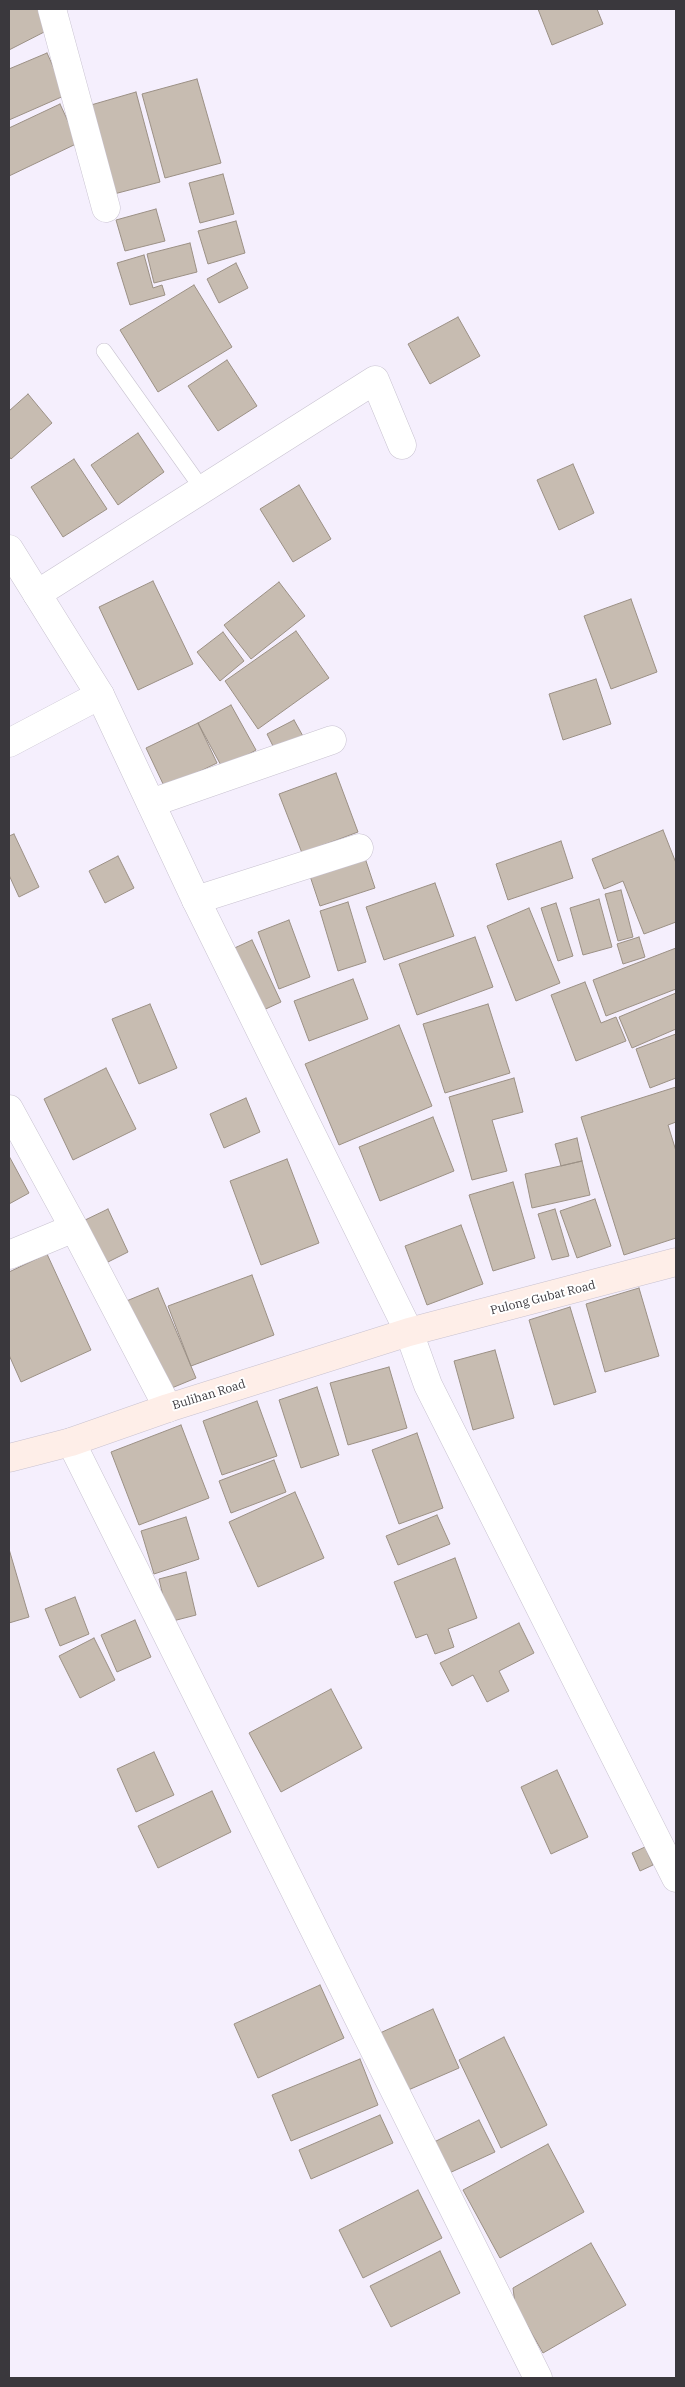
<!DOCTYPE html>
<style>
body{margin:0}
#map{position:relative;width:685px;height:2387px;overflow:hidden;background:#f5effd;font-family:"IBM Plex Serif",serif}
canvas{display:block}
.frame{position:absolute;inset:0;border:10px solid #3a383d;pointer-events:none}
</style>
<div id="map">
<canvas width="685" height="2387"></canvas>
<div class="frame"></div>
</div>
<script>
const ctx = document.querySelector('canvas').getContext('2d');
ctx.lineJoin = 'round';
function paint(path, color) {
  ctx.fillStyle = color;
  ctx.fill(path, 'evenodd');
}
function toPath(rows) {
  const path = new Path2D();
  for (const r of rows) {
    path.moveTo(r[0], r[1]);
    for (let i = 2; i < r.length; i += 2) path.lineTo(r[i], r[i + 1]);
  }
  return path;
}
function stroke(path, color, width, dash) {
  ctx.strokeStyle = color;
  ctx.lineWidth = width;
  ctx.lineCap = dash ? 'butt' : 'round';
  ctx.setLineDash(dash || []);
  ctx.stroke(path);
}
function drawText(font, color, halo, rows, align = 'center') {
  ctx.font = font + ' "IBM Plex Serif",serif';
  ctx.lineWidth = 4;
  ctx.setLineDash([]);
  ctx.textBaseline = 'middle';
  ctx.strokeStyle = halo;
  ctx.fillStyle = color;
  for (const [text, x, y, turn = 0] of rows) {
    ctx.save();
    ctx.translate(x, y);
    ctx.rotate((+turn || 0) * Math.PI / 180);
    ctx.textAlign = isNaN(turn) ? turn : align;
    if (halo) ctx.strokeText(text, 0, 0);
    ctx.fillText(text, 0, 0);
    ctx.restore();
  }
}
const building = toPath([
 [9,9,40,9,50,29,9,50,9,9],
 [538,9,597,9,603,24,552,45,538,9],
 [47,53,66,95,9,120,9,69,47,53],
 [197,79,221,163,165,178,142,94,197,79],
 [136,92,160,182,114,194,91,105,136,92],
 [60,104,78,143,9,176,9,128,60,104],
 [223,174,234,214,200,223,189,183,223,174],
 [156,209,165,241,125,251,116,220,156,209],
 [236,221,245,253,208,264,198,231,236,221],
 [190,243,197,272,154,283,147,254,190,243],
 [144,255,153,288,162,285,165,295,130,305,117,263,144,255],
 [236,263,248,288,219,303,207,279,236,263],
 [194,285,232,347,158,392,120,330,194,285],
 [458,317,480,356,430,384,408,344,458,317],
 [227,360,257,406,218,431,188,386,227,360],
 [28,394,52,423,11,459,9,456,9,411,28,394],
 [138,433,164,472,118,505,91,465,138,433],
 [74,459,107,509,63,537,31,487,74,459],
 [573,464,594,513,559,530,537,480,573,464],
 [299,485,331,539,293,562,260,509,299,485],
 [153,581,193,664,138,690,99,607,153,581],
 [279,582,305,616,251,659,224,625,279,582],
 [631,599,657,672,611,689,584,616,631,599],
 [296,631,329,678,258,729,225,681,296,631],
 [223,632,244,661,220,681,197,652,223,632],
 [596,679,611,724,563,740,549,694,596,679],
 [231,705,256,750,223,769,198,723,231,705],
 [294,720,304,738,276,752,267,734,294,720],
 [198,723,217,763,165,788,146,748,198,723],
 [336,773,358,832,302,853,279,794,336,773],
 [663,830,676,863,676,922,644,934,623,881,604,889,592,859,663,830],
 [14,834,39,887,19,897,9,875,9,836,14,834],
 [561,841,573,878,508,900,496,864,561,841],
 [364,855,375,888,320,906,309,873,364,855],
 [118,856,134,888,105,903,89,871,118,856],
 [435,883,454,936,384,960,366,907,435,883],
 [621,890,633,937,618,941,605,894,621,890],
 [599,899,612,947,583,955,570,908,599,899],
 [348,902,366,962,338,971,320,911,348,902],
 [556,903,573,956,558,961,541,908,556,903],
 [529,908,560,983,516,1001,487,926,529,908],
 [289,920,310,977,279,989,258,932,289,920],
 [475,937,493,987,417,1015,399,964,475,937],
 [639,937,645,957,623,964,617,944,639,937],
 [252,940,281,1002,257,1013,228,951,252,940],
 [676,948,676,989,606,1016,593,980,676,948],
 [353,979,368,1019,309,1041,294,1001,353,979],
 [585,982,601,1023,616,1017,626,1041,576,1061,551,995,585,982],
 [676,993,676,1029,632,1048,619,1017,676,993],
 [150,1004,177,1068,139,1084,112,1019,150,1004],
 [488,1004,510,1073,445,1093,423,1024,488,1004],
 [399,1025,432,1106,339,1145,305,1064,399,1025],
 [676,1034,676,1078,650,1088,636,1049,676,1034],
 [106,1068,136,1129,73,1160,44,1099,106,1068],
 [514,1078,523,1112,492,1120,507,1171,472,1180,449,1097,514,1078],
 [676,1087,676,1122,668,1125,676,1151,676,1238,624,1255,581,1117,676,1087],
 [246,1098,260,1132,224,1148,210,1114,246,1098],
 [433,1117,454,1171,380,1201,359,1147,433,1117],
 [577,1138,582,1161,561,1166,555,1144,577,1138],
 [9,1156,29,1193,9,1204,9,1156],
 [287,1159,319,1243,261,1265,230,1181,287,1159],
 [582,1161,590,1195,532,1208,525,1174,582,1161],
 [513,1182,535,1258,493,1271,469,1195,513,1182],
 [595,1199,611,1246,577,1258,560,1211,595,1199],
 [108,1209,128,1252,102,1265,81,1222,108,1209],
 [555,1209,569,1256,552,1260,538,1214,555,1209],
 [461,1225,483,1284,427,1305,405,1246,461,1225],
 [47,1254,91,1350,21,1382,9,1355,9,1272,47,1254],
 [252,1275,274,1335,191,1366,168,1306,252,1275],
 [158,1288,196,1378,162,1392,124,1302,158,1288],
 [639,1288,659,1356,605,1372,586,1304,639,1288],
 [570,1307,596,1392,554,1405,529,1320,570,1307],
 [495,1350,514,1418,473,1430,454,1361,495,1350],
 [389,1367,407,1428,348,1445,330,1383,389,1367],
 [317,1387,339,1455,301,1468,279,1400,317,1387],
 [257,1401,277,1456,222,1475,203,1421,257,1401],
 [181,1425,209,1498,139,1525,111,1452,181,1425],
 [417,1433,443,1508,399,1524,372,1450,417,1433],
 [274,1460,286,1492,231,1513,219,1481,274,1460],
 [295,1492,324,1558,258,1587,229,1522,295,1492],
 [437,1515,450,1544,398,1565,386,1536,437,1515],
 [186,1517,199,1559,154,1574,141,1531,186,1517],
 [9,1549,29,1617,9,1623,9,1549],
 [455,1558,477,1618,448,1629,454,1647,435,1654,427,1634,416,1638,394,1582,455,1558],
 [186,1572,196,1615,169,1622,159,1579,186,1572],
 [75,1597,89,1634,60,1646,45,1609,75,1597],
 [135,1620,151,1657,117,1672,101,1635,135,1620],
 [519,1623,534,1653,499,1671,509,1691,487,1702,473,1675,452,1686,440,1663,519,1623],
 [94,1638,115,1680,80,1698,59,1656,94,1638],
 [331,1689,362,1748,281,1792,249,1733,331,1689],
 [154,1752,174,1795,136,1812,117,1769,154,1752],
 [557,1770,588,1837,551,1854,521,1787,557,1770],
 [212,1791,231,1832,158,1868,138,1826,212,1791],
 [645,1847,653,1865,640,1871,632,1853,645,1847],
 [320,1985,344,2038,258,2078,234,2024,320,1985],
 [433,2009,459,2068,406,2091,380,2033,433,2009],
 [504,2037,547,2125,501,2148,459,2060,504,2037],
 [360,2059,378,2105,291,2141,272,2095,360,2059],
 [380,2115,393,2143,311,2179,299,2150,380,2115],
 [479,2120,495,2152,445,2175,430,2144,479,2120],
 [548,2144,584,2212,500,2258,463,2190,548,2144],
 [418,2190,442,2238,363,2278,339,2230,418,2190],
 [591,2243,626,2305,543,2353,515,2304,513,2288,591,2243],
 [440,2251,460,2293,391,2327,370,2286,440,2251]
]);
paint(building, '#c7bcb1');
stroke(building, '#9b9085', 1);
const service = toPath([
 [104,351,203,490]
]);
const minor = toPath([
 [52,9,106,208],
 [37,594,375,380,402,445],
 [9,743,100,695],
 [151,803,332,740],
 [196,900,359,848],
 [9,1109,74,1228,168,1408],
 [9,1255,74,1228],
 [409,1332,428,1385,676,1878],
 [71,1442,538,2378]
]);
const tertiary = toPath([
 [9,549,100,695,196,900,409,1332]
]);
const secondary = toPath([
 [9,1458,71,1442,168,1408,409,1332,676,1262]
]);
stroke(service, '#c8c2d0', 16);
stroke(minor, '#c8c2d0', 29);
stroke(tertiary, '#c8c2d0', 29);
stroke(secondary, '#c8c2d0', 29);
stroke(service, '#fff', 15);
stroke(minor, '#fff', 28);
stroke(tertiary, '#fff', 28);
stroke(secondary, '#feeee8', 28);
drawText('12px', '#3a383d', '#fff', [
 ["Pulong Gubat Road",543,1298,-14],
 ["Bulihan Road",209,1395,-17]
]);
</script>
